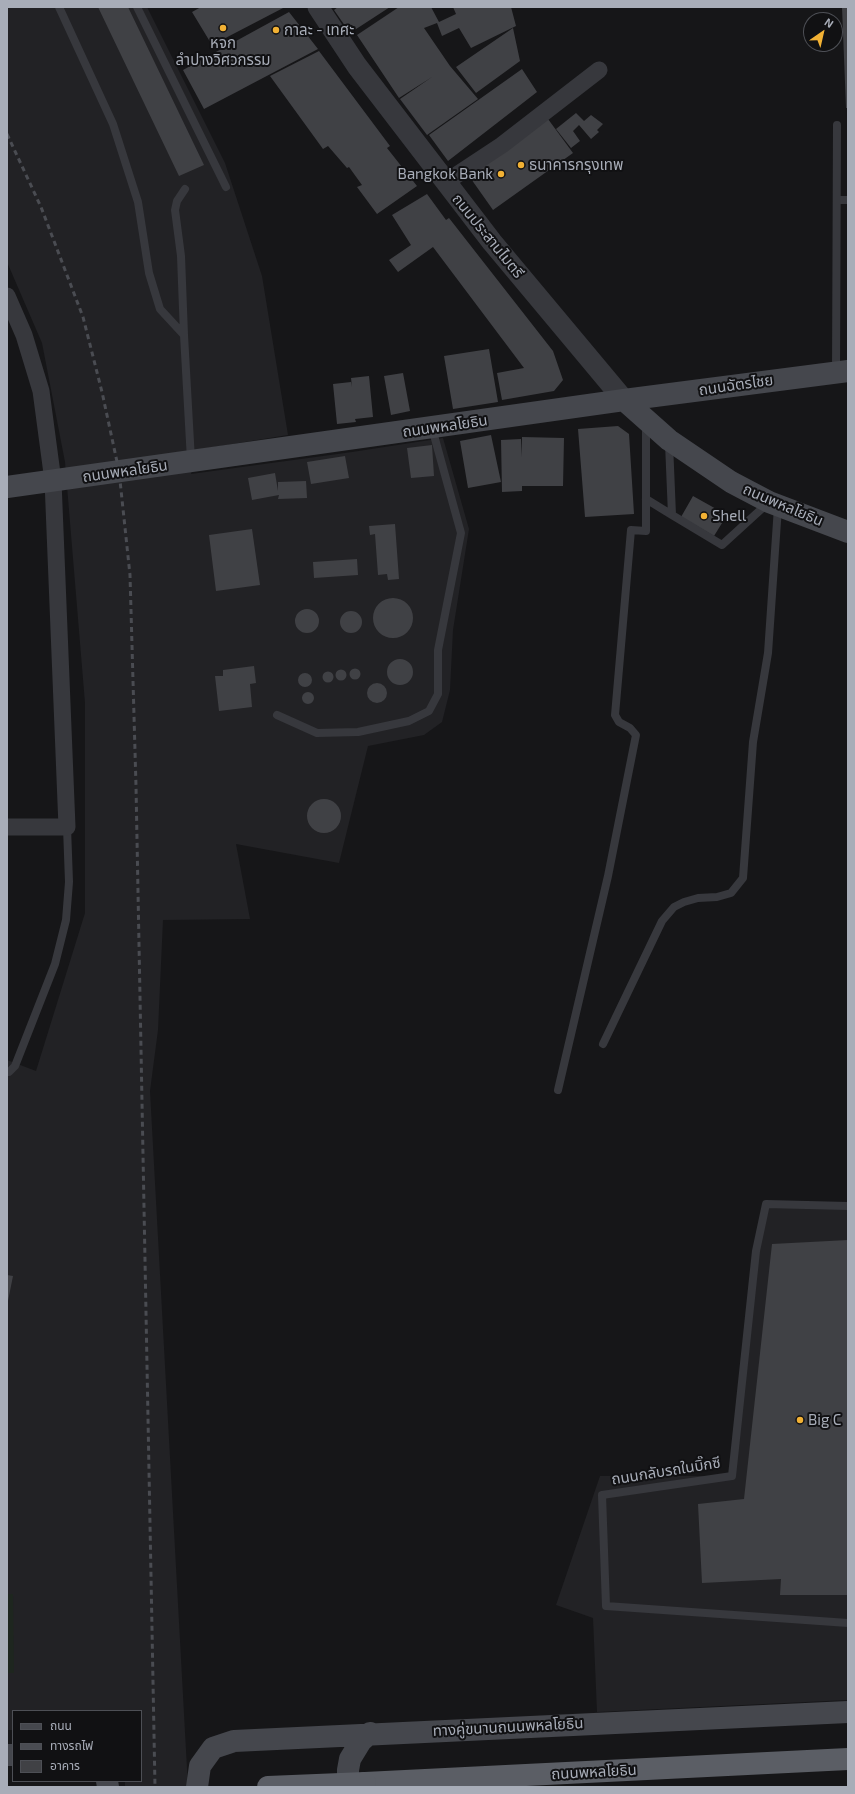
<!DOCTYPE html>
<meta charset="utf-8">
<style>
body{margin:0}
#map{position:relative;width:855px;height:1794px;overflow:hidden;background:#161618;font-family:"Exo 2","Noto Sans Thai",sans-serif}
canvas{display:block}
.frame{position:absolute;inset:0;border:8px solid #a8adb8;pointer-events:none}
.legend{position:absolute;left:12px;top:1710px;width:130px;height:72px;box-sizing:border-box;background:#111113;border:1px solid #4d4f55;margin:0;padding:5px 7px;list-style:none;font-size:12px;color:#a8adb8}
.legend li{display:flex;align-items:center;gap:8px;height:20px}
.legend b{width:20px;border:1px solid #4d4f55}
.north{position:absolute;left:803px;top:12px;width:40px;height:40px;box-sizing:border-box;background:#111113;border:1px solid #4d4f55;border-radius:50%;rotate:34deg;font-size:11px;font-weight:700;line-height:16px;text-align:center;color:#a8adb8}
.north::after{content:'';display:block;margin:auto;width:14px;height:18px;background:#f2b134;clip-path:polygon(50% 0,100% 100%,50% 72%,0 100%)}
</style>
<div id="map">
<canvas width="855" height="1794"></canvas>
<div class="frame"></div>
<ul class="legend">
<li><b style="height:5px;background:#45474d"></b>ถนน</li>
<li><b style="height:5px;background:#4a4c52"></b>ทางรถไฟ</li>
<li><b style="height:11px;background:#404145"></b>อาคาร</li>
</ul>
<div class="north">N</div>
</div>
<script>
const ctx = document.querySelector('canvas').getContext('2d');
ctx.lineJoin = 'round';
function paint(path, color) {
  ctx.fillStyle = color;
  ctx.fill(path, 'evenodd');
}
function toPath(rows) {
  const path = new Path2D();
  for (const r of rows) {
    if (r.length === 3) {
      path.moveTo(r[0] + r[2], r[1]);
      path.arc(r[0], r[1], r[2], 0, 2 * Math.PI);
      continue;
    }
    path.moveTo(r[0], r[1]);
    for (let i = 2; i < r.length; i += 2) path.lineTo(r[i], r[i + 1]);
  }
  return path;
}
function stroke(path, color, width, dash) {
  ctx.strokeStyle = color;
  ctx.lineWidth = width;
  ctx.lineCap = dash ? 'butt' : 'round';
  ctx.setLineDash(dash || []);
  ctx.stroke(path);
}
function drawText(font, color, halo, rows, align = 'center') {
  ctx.font = font + ' "Exo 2","Noto Sans Thai",sans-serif';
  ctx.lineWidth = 4;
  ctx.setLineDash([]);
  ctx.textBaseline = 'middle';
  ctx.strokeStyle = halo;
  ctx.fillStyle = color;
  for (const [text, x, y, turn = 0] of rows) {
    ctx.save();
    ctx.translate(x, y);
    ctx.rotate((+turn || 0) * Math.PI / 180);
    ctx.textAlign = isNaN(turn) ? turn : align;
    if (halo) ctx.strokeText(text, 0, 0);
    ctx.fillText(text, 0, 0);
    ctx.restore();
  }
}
paint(toPath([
 [7,7,147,7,225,163,262,276,288,435,196,450,191,474,352,452,443,438,469,529,453,630,450,690,442,722,424,735,368,746,339,863,236,844,250,919,163,920,158,1030,150,1091,188,1787,125,1787,125,1781,141,1781,141,1711,13,1711,13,1730,7,1730,7,1060,36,1071,85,913,85,703,65,462,42,343,7,262],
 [766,1204,848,1206,848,1700,597,1712,593,1618,556,1605,600,1476,732,1476,756,1251]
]), '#222225');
paint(toPath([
 [7,1594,13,1594,14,1673,7,1673]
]), '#1e261f');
paint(toPath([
 [98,7,128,7,204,165,179,176],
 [201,7,285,7,212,45,192,12],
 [338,7,390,7,350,33,334,10],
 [399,7,431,7,439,22,456,14,453,7,511,7,516,26,471,48,459,28,442,36,437,23,424,28,450,66,478,99,427,135,400,99,432,77,399,98,357,35],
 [842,7,848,7,848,108,846,108],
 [289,12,318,49,204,109,183,70],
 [513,28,520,61,476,93,456,67],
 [319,51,390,146,387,148,417,186,377,214,357,187,362,185,349,167,347,168,328,146,323,149,270,76],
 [522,69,537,92,448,161,429,135],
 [576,113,584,121,591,115,603,124,597,130,599,132,591,139,579,125,573,131,580,141,571,148,556,129],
 [548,119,573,153,493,210,469,176],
 [427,194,446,220,449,218,553,351,563,380,554,391,502,400,497,373,524,368,433,247,398,272,389,260,411,245,392,215],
 [489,349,498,402,453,409,444,356],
 [403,373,410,411,391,415,384,376],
 [369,376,373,417,355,419,356,422,337,424,333,384,351,382,352,387,351,378],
 [618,426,629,434,634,514,585,517,578,429],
 [491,435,501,482,468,488,460,441],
 [522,437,564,438,563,486,522,486,522,491,502,492,501,440,521,439,522,457],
 [432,445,434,476,411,478,407,448],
 [345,456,349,478,311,484,307,462],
 [275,473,278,491,278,482,306,481,307,498,278,499,279,495,252,500,248,478],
 [693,496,727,515,714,536,681,517],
 [395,524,399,579,388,580,387,574,378,575,375,534,370,535,369,526],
 [252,529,260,585,216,591,209,535],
 [357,559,358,575,314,578,313,562],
 [393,618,20],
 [307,621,12],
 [351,622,11],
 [400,672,13],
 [254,666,256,683,250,684,252,707,219,711,215,676,223,676,223,670],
 [355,674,5.5],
 [341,675,5.5],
 [328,677,5.5],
 [305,680,7],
 [377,693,10],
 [308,698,6],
 [324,816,17],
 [848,1240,848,1595,780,1595,781,1579,702,1583,698,1504,744,1499,772,1244],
 [7,1275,13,1276,8,1301,7,1300]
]), '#404145');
stroke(toPath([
 [59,7,113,124,138,202,149,273,160,309,184,335,191,460],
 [137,7,226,187],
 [837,200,848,200],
 [184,335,181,256,175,210,177,201,185,189],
 [836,372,837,125],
 [669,443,672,515,722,545,768,503],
 [646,499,672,515],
 [277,715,317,733,358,732,409,721,429,711,438,694,438,650,461,533,432,428],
 [603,1044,662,921,674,907,684,902,698,898,717,897,731,893,743,878,753,742,768,653,778,507],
 [7,1072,9,1072,15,1066,55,964,66,920,69,882,67,827],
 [558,1090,608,876,636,735,630,728,619,722,615,715,631,530,646,531,646,425],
 [848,1206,766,1204,756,1251,732,1476,602,1495,606,1606,848,1623]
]), '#37383d', 8);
stroke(toPath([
 [446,182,502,145,599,70],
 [7,296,24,335,41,391,53,481,67,827,7,827]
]), '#37383d', 17);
stroke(toPath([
 [318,7,357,66,492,242,624,400]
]), '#37383d', 21);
stroke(toPath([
 [624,400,669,440,731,482,769,502,848,532],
 [7,487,624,400,848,371],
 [7,1755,13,1755],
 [107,1781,108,1787],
 [197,1787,200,1766,213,1748,234,1741,848,1712],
 [348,1787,348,1770,350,1759,361,1741,370,1733]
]), '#45474d', 22);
stroke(toPath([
 [365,1783,848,1759]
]), '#5b5e65', 22);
stroke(toPath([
 [7,134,41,207,83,317,102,392,119,471,130,575,136,786,155,1787]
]), '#4a4c52', 3, [5, 4]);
stroke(toPath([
 [268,1787,365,1783]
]), '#5b5e65', 22);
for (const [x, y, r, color] of [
 [223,28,4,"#f2b134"],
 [276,30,4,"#f2b134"],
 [521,165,4,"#f2b134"],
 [501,174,4,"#f2b134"],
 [704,516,4,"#f2b134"],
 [800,1420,4,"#f2b134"]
]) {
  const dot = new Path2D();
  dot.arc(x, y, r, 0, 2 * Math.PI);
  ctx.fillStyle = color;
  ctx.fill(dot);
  stroke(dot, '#111113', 1.5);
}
drawText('15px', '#a8adb8', '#111113', [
 ["กาละ - เทศะ",284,30],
 ["หจก",223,43,"center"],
 ["ลำปางวิศวกรรม",223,60,"center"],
 ["ธนาคารกรุงเทพ",529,165],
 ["Bangkok Bank",493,174,"right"],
 ["Shell",712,516],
 ["Big C",808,1420]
], 'left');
drawText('15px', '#a8adb8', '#111113', [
 ["ถนนประสานไมตรี",488,236,51],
 ["ถนนฉัตรไชย",736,385,-8],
 ["ถนนพหลโยธิน",445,426,-8],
 ["ถนนพหลโยธิน",125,471,-8],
 ["ถนนพหลโยธิน",783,505,23],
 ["ถนนกลับรถในบิ๊กซี",666,1471,-9],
 ["ทางคู่ขนานถนนพหลโยธิน",508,1727,-3],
 ["ถนนพหลโยธิน",594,1772,-3]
]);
</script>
